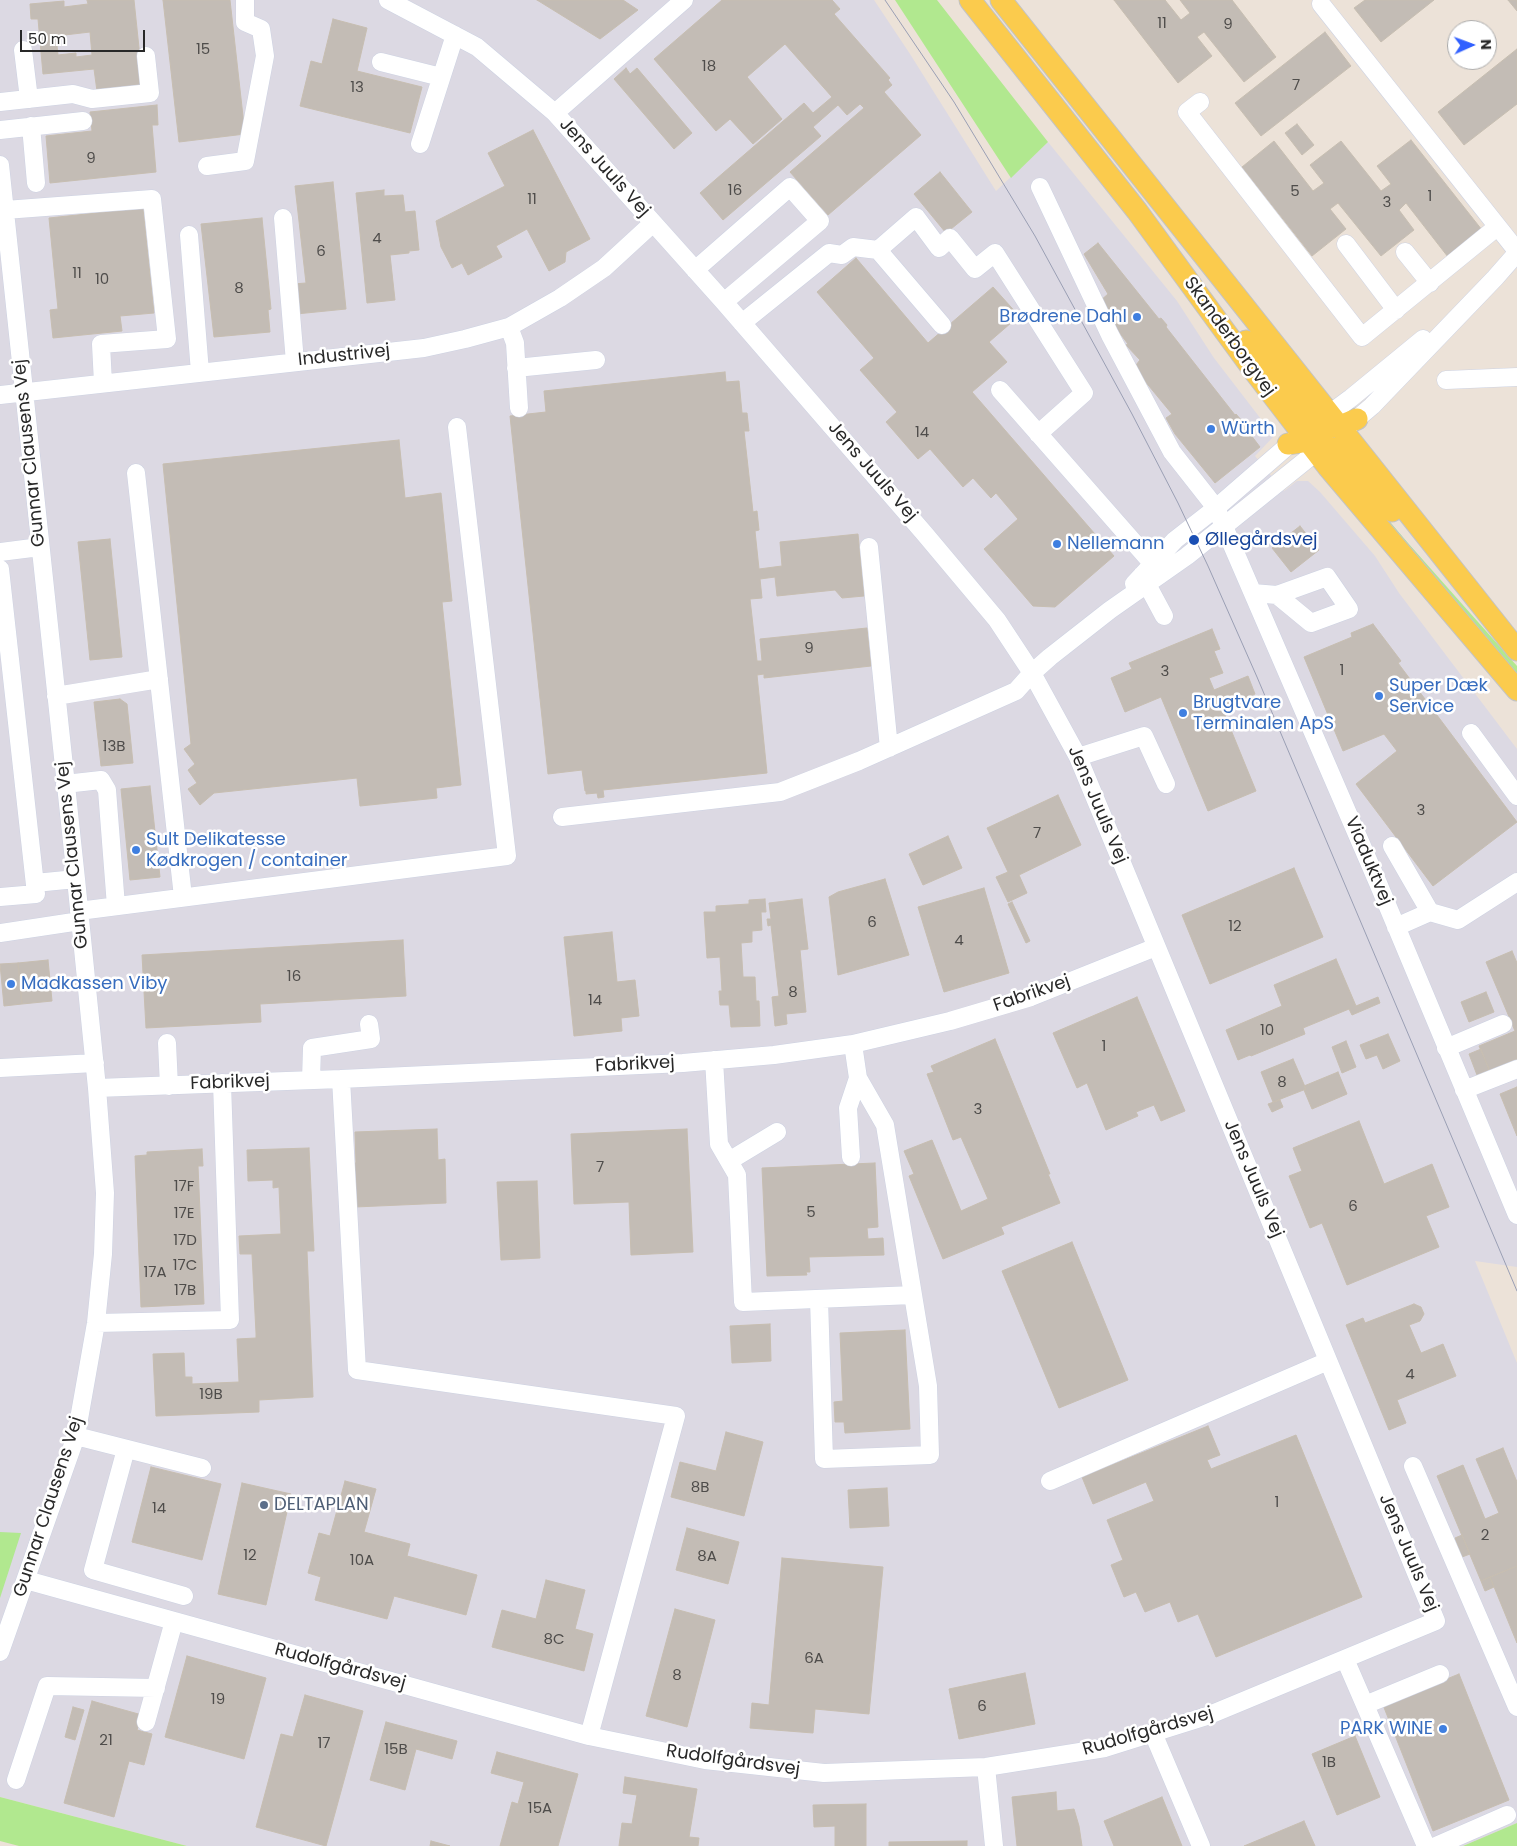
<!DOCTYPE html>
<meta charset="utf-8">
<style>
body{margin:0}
#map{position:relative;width:1517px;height:1846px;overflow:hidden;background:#ece2d8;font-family:Poppins,sans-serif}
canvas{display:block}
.north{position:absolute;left:1447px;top:20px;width:50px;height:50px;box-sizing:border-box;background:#fff;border:1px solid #a9a9a9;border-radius:50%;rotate:88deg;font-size:14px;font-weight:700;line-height:20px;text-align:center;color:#282828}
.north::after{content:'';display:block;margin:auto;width:18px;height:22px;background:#3160ff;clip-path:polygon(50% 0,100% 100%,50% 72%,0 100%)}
.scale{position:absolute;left:20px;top:30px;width:125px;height:22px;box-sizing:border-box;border:2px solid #282828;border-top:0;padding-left:6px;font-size:15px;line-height:18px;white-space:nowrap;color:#282828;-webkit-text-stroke:4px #fff;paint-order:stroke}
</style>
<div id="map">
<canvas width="1517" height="1846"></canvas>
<div class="north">N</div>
<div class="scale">50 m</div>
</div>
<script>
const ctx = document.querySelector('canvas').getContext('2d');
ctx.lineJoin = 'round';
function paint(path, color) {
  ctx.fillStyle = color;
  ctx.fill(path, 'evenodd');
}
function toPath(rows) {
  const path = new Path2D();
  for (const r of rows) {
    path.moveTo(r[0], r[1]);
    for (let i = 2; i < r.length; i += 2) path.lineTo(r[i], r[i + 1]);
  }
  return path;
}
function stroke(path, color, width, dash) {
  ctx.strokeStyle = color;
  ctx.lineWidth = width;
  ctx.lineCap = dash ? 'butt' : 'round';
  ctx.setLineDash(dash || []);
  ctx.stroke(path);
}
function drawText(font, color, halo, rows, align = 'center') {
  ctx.font = font + ' Poppins,sans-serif';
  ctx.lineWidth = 5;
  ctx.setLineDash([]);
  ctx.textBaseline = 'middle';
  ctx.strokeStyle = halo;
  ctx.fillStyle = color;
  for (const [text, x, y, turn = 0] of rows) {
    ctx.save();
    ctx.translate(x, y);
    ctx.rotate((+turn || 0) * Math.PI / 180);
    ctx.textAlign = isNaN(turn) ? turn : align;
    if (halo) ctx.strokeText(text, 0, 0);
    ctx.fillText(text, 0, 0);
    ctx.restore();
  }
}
paint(toPath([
 [0,0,874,0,910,54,996,191,1048,142,1177,301,1214,358,1274,436,1255,456,1284,491,1297,481,1308,481,1320,492,1375,556,1399,593,1517,749,1517,1267,1475,1261,1517,1363,1517,1823,1463,1846,187,1846,0,1797]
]), '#dcd9e3');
paint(toPath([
 [895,0,937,0,1048,142,1011,178],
 [1357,483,1408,543,1517,666,1517,676,1354,485],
 [0,1532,21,1533,0,1598],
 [0,1797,187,1846,19,1846,0,1841],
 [1517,1823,1517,1846,1463,1846]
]), '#b1e88f');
const building = toPath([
 [87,0,134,0,143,86,97,91,94,69,43,74,38,19,31,19,30,4,64,1,64,7,88,4,87,0],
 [90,32,92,55,76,57,76,53,58,55,56,36,90,32],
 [163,0,230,0,245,134,179,142,163,0],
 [537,0,623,0,638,10,600,39,537,0],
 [722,0,832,0,840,9,834,14,890,78,888,80,892,85,884,92,921,135,828,215,790,172,864,108,860,104,847,115,838,105,813,127,821,136,723,220,700,193,804,103,813,113,832,97,785,44,747,77,782,119,753,144,730,119,716,131,654,59,722,0],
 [1114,0,1165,0,1181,20,1190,13,1180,0,1232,0,1276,57,1244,82,1204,32,1197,37,1212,56,1178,83,1114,0],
 [1365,0,1434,0,1381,42,1354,8,1365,0],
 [1508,0,1517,0,1517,11,1508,0],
 [333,19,367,28,357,71,422,87,410,133,300,106,311,61,322,64,333,19],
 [1325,32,1351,66,1261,136,1235,103,1325,32],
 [1517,49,1517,104,1464,145,1438,112,1517,49],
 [626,68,630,74,637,68,692,133,674,149,614,79,626,68],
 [157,105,158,125,152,125,156,172,50,183,46,136,92,131,90,112,157,105],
 [1297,124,1314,145,1302,155,1285,133,1297,124],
 [533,130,590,239,566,252,565,262,549,271,527,229,496,246,502,257,468,275,462,263,452,268,441,247,436,221,505,186,488,153,533,130],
 [1411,140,1482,230,1448,257,1406,203,1399,210,1414,230,1381,256,1338,203,1330,209,1346,229,1312,256,1242,167,1274,141,1313,191,1324,183,1310,165,1341,141,1381,191,1391,184,1377,166,1411,140],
 [940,172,972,212,946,233,914,194,940,172],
 [333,182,346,309,296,314,293,284,306,283,295,186,333,182],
 [384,190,384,196,403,195,405,212,415,211,419,250,409,251,409,253,390,255,395,300,367,303,356,193,384,190],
 [143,208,154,313,120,316,122,331,53,338,50,310,58,309,49,218,143,208],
 [262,218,271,309,268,310,270,332,214,337,201,224,262,218],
 [1098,243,1159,319,1161,318,1167,325,1166,327,1235,415,1236,414,1242,421,1241,422,1260,447,1215,483,1175,434,1166,418,1172,414,1144,380,1136,365,1140,360,1126,345,1128,344,1109,319,1100,301,1108,294,1084,254,1098,243],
 [856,258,928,343,993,287,1019,316,989,342,1007,362,972,392,1114,556,1055,607,1033,606,984,549,1018,519,996,493,991,498,973,478,963,487,930,449,918,459,886,422,897,412,860,370,874,358,817,292,856,258],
 [725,372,726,382,739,381,742,413,747,413,749,431,744,431,753,512,757,511,759,530,755,531,759,569,782,566,780,542,858,534,864,596,842,598,835,590,777,596,775,577,760,579,762,598,750,599,757,661,762,661,760,639,867,628,871,666,764,678,764,674,757,675,767,773,603,790,604,797,598,798,597,793,586,794,586,791,585,791,582,770,548,774,510,416,546,412,544,391,725,372],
 [399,440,405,498,441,493,452,601,442,602,461,785,436,788,437,798,360,806,357,778,214,793,200,805,188,789,197,783,188,770,195,764,184,749,191,744,163,464,399,440],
 [1300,526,1319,550,1291,572,1272,548,1300,526],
 [110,539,122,657,90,660,78,542,110,539],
 [1373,624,1401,661,1398,663,1517,822,1433,886,1356,784,1397,751,1384,734,1343,751,1304,657,1352,637,1351,633,1373,624],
 [1212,629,1220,649,1214,651,1223,673,1209,678,1214,690,1248,676,1255,694,1222,708,1256,791,1208,811,1161,697,1125,712,1111,678,1132,669,1129,663,1212,629],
 [120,699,127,704,133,763,101,766,94,702,120,699],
 [150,786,160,877,130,880,121,789,150,786],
 [1058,795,1081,845,1019,875,1027,893,1008,902,996,877,1008,872,987,828,1058,795],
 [948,836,962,868,923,885,909,854,948,836],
 [1294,868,1323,937,1210,984,1182,915,1294,868],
 [885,879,909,955,838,975,829,897,838,892,885,879],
 [984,888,1009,973,944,992,918,907,984,888],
 [765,899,766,912,761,912,762,930,752,931,752,942,741,943,743,977,755,977,756,1001,759,1001,760,1026,731,1027,729,1005,720,1005,719,991,722,991,720,957,707,958,704,912,716,912,716,906,749,904,749,900,765,899],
 [802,899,808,949,800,950,806,1012,786,1014,787,1024,775,1026,772,997,779,996,771,925,768,926,767,919,771,919,769,903,802,899],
 [1012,902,1030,941,1026,943,1008,904,1012,902],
 [612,932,617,982,635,980,639,1016,621,1018,622,1031,574,1036,564,937,612,932],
 [403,940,406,996,260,1004,261,1022,146,1028,142,955,403,940],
 [1512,951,1517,963,1517,1059,1490,1071,1479,1046,1515,1031,1486,962,1512,951],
 [1336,959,1356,1006,1378,997,1380,1003,1352,1015,1349,1009,1303,1028,1305,1034,1251,1056,1250,1055,1238,1060,1226,1030,1282,1006,1274,985,1336,959],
 [48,960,52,1001,22,1004,18,963,48,960],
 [18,963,22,1004,4,1006,0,964,18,963],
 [1486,992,1494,1012,1469,1022,1461,1002,1486,992],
 [1137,997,1185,1111,1161,1121,1154,1105,1136,1112,1138,1116,1106,1130,1087,1083,1077,1088,1053,1033,1137,997],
 [1388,1034,1400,1061,1383,1069,1377,1055,1366,1059,1360,1045,1388,1034],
 [995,1039,1050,1174,1048,1174,1060,1203,1001,1227,1004,1234,943,1259,909,1176,914,1174,904,1151,932,1140,961,1211,988,1199,961,1137,953,1140,927,1074,934,1072,931,1066,995,1039],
 [1346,1041,1356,1067,1342,1073,1332,1047,1346,1041],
 [1481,1049,1489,1070,1477,1075,1469,1054,1481,1049],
 [1293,1059,1306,1089,1273,1102,1261,1072,1293,1059],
 [1338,1072,1347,1094,1312,1109,1304,1090,1306,1089,1304,1086,1338,1072],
 [1517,1087,1517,1136,1500,1094,1517,1087],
 [1280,1100,1283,1107,1272,1112,1268,1104,1280,1100],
 [1359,1121,1384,1184,1432,1164,1449,1207,1426,1216,1439,1247,1347,1285,1322,1223,1310,1228,1289,1176,1302,1171,1293,1148,1359,1121],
 [437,1129,438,1160,445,1159,446,1203,355,1207,353,1163,356,1163,355,1132,437,1129],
 [687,1129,693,1252,631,1255,629,1202,574,1204,571,1134,687,1129],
 [309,1148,314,1251,307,1251,313,1397,259,1400,259,1412,156,1416,153,1354,184,1353,185,1377,192,1377,192,1384,239,1382,237,1339,256,1338,256,1333,252,1254,240,1254,239,1236,281,1234,279,1187,273,1188,273,1180,248,1181,247,1150,309,1148],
 [202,1149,203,1166,198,1166,204,1304,141,1307,135,1156,147,1155,147,1152,202,1149],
 [875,1163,878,1227,867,1228,868,1239,883,1238,884,1255,809,1257,810,1272,806,1272,807,1275,767,1276,762,1168,875,1163],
 [537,1181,540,1258,501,1260,497,1182,537,1181],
 [1072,1242,1128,1380,1059,1408,1002,1271,1072,1242],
 [1414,1304,1421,1307,1424,1314,1420,1321,1409,1325,1421,1353,1443,1344,1456,1376,1397,1400,1406,1423,1389,1430,1346,1325,1363,1318,1365,1323,1414,1304],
 [770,1324,771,1361,732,1363,730,1326,770,1324],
 [905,1330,910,1429,845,1433,844,1422,835,1422,834,1402,843,1401,840,1333,905,1330],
 [1208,1426,1220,1455,1207,1460,1211,1469,1296,1435,1362,1597,1216,1657,1198,1614,1178,1622,1170,1602,1145,1612,1136,1592,1124,1597,1111,1565,1123,1560,1107,1520,1154,1501,1146,1482,1093,1504,1082,1477,1208,1426],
 [726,1432,763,1442,744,1516,671,1497,680,1462,716,1471,726,1432],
 [1503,1448,1517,1482,1517,1566,1481,1581,1437,1476,1463,1465,1485,1519,1499,1513,1476,1459,1503,1448],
 [151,1467,221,1484,202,1560,132,1542,151,1467],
 [345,1481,376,1489,364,1532,410,1544,407,1556,477,1575,466,1615,394,1596,387,1619,315,1600,321,1577,308,1573,319,1533,330,1536,345,1481],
 [242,1483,291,1494,266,1605,218,1594,242,1483],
 [887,1488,889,1526,850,1528,848,1490,887,1488],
 [687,1528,739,1542,728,1584,676,1570,687,1528],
 [1462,1535,1470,1554,1462,1557,1455,1538,1462,1535],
 [782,1558,883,1567,869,1714,815,1709,813,1733,750,1728,752,1703,769,1705,782,1558],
 [1517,1566,1517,1643,1490,1577,1517,1566],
 [1490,1577,1494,1587,1485,1591,1481,1581,1490,1577],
 [546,1580,585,1590,575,1629,593,1634,584,1671,492,1647,502,1610,536,1619,546,1580],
 [675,1609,715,1620,687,1727,646,1716,675,1609],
 [187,1656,266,1678,244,1759,165,1737,187,1656],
 [1025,1673,1035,1724,959,1739,949,1689,1025,1673],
 [1459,1674,1509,1800,1433,1831,1383,1705,1459,1674],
 [305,1695,363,1711,326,1846,256,1827,281,1734,293,1737,305,1695],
 [92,1701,142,1715,137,1730,152,1734,144,1765,129,1761,114,1817,64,1803,92,1701],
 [73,1707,84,1710,75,1740,65,1737,73,1707],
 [386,1722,457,1741,452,1759,416,1749,405,1790,370,1780,386,1722],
 [1355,1736,1380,1797,1337,1815,1312,1754,1355,1736],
 [497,1752,578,1774,558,1846,500,1846,512,1802,518,1804,524,1782,491,1773,497,1752],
 [625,1777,697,1789,689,1837,699,1838,698,1846,619,1846,622,1823,632,1824,637,1795,623,1793,625,1777],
 [1056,1792,1057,1811,1074,1809,1079,1826,1082,1846,1017,1846,1012,1797,1056,1792],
 [1162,1797,1182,1846,1114,1846,1104,1821,1162,1797],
 [866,1804,866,1846,835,1846,835,1826,814,1827,813,1805,866,1804],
 [1304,1821,1315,1846,1244,1846,1304,1821],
 [431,1841,450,1846,430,1846,431,1841],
 [967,1841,967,1846,889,1846,889,1842,967,1841]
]);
paint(building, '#c3bcb5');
stroke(building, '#c7beb1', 1);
const minor = toPath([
 [1321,4,1517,251],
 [23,50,29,99],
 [381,62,441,77],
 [0,102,73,94,92,99,150,93,146,56],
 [1200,102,1187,112,1362,337,1497,227],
 [555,113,684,0],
 [31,126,36,183],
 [0,130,83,121],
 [420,144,455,35],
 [0,165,76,879,97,1088,105,1193,103,1254,96,1323,76,1436,0,1652],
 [207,166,245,161,265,56,261,29,245,22,245,0],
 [1040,187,1110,335,1172,452,1216,508,1378,883,1517,1215],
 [5,210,152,199,167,339,101,344,103,383],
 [283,218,295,362],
 [189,235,200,372],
 [1346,244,1396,310],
 [878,250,916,217,939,248,950,238,975,269,995,253,1084,393,1038,434],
 [1405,252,1430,283],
 [695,270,790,187,820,221,724,302],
 [742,323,829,253,842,255,853,247,878,250,942,325],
 [509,327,515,343,519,408],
 [516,368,596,360],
 [1446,380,1517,377],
 [1000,390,1159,571],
 [0,395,424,348,465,339,509,327,560,298,604,268,653,223],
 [1320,421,1351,398,1423,339],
 [1346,428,1372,406,1495,278,1517,253],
 [136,473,183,897],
 [869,547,889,748],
 [0,552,40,547],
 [0,569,36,894,0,897],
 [1142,575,1164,616],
 [1134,584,1175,540,1216,508,1299,436],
 [1253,593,1277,595,1327,577,1349,609,1311,623,1277,595],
 [56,696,159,679],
 [1471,733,1517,796],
 [1078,757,1144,736,1166,784],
 [65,784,101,780,107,790,116,906],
 [562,817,780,792,859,761,1016,691,1032,673,1050,657,1110,610,1187,556,1326,444],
 [1392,846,1430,912,1458,920,1517,882],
 [35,883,76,879],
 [79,911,507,856,457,427],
 [1396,927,1430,912],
 [0,933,80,921],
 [167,1043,169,1086],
 [1446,1048,1503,1024],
 [714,1060,719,1144,737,1175,743,1302,913,1295],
 [0,1068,95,1063],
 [341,1079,357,1370,676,1416,589,1736],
 [311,1080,312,1048,371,1039,369,1024],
 [97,1088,341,1079,683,1063,774,1055,853,1044,950,1021,1031,997,1156,947],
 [1464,1090,1517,1069],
 [851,1157,848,1108,858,1078],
 [729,1161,777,1132],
 [819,1299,824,1459,930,1455,928,1386,885,1125,858,1078,853,1044],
 [96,1323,230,1320,222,1083],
 [76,1436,202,1468],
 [126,1449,93,1570,184,1596],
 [1413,1466,1517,1707],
 [1050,1481,1328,1361],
 [26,1580,589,1736,705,1760,824,1773,986,1767,1105,1748,1207,1716,1436,1621,1078,757,1032,673,997,620,924,533,724,302,555,113,477,47,388,0],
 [1345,1659,1426,1846],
 [1365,1705,1440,1674],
 [146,1722,174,1621],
 [1153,1733,1201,1846],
 [986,1767,994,1846],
 [16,1780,47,1686,156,1688],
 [1436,1846,1507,1815]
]);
const major = toPath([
 [970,0,1137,211,1254,371,1328,467,1517,690],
 [1001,0,1517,650],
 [1246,341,1301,405,1318,422,1327,427,1340,426,1357,419],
 [1288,444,1308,441,1326,444,1341,457,1360,480,1392,511]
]);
stroke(minor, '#cdd2e2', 19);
stroke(major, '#c3c3c3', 23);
stroke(minor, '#fff', 18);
stroke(major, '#fbcb4d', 21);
stroke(toPath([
 [885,0,954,102,1035,236,1132,414,1178,503,1208,566,1257,677,1517,1291]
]), '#9a9fb4', 1);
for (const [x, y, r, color] of [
 [1137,317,5,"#3f7fe0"],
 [1211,429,5,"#3f7fe0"],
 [1194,540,6,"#1a4fb4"],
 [1057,544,5,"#3f7fe0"],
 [1379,696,5,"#3f7fe0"],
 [1183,713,5,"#3f7fe0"],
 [136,850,5,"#3f7fe0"],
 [11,984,5,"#3f7fe0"],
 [264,1505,5,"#5c6f8a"],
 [1443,1729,5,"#3f7fe0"]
]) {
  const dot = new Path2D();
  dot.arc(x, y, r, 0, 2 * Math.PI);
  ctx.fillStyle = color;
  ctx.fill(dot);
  stroke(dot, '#fff', 2);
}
drawText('15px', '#4f4d4b', null, [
 ["11",1162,24],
 ["9",1228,25],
 ["15",203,50],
 ["18",709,67],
 ["7",1296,86],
 ["13",357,88],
 ["9",91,159],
 ["16",735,191],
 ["5",1295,192],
 ["1",1430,197],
 ["11",532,200],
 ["3",1387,203],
 ["4",377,239],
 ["6",321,252],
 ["11",77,274],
 ["10",102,280],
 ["8",239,289],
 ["14",922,433],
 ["9",809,649],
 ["1",1342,671],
 ["3",1165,672],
 ["13B",114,747],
 ["3",1421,811],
 ["7",1037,834],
 ["6",872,923],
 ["12",1235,927],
 ["4",959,941],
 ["16",294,977],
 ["8",793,993],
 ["14",595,1001],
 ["10",1267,1031],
 ["1",1104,1047],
 ["8",1282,1083],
 ["3",978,1110],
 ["7",600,1168],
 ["17F",184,1187],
 ["6",1353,1207],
 ["5",811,1213],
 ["17E",184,1214],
 ["17D",185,1241],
 ["17C",185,1266],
 ["17A",155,1273],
 ["17B",185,1291],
 ["4",1410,1375],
 ["19B",211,1395],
 ["8B",700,1488],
 ["1",1277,1503],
 ["14",159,1509],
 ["2",1485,1536],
 ["12",250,1556],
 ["8A",707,1557],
 ["10A",362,1561],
 ["8C",554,1640],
 ["6A",814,1659],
 ["8",677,1676],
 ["19",218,1700],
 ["6",982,1707],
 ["21",106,1741],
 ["17",324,1744],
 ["15B",396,1750],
 ["1B",1329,1763],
 ["15A",540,1809]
]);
drawText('18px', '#282828', '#fff', [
 ["Jens Juuls Vej",604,168,48],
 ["Skanderborgvej",1229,337,54],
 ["Industrivej",344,356,-6],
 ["Gunnar Clausens Vej",30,453,-96],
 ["Jens Juuls Vej",872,472,49],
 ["Jens Juuls Vej",1097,805,67],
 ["Gunnar Clausens Vej",73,855,-96],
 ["Viaduktvej",1368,861,67],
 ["Fabrikvej",1032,994,-19],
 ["Fabrikvej",635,1065,-3],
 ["Fabrikvej",230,1083,-2],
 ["Jens Juuls Vej",1253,1179,67],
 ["Gunnar Clausens Vej",49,1507,-72],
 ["Jens Juuls Vej",1408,1553,67],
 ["Rudolfgårdsvej",340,1667,15],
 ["Rudolfgårdsvej",1148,1732,-16],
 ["Rudolfgårdsvej",733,1761,8]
]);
drawText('18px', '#366cbe', '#fff', [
 ["Brødrene Dahl",1127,317,"right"],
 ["Würth",1221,429],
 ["Nellemann",1067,544],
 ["Super Dæk",1389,686],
 ["Service",1389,707],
 ["Brugtvare",1193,703],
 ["Terminalen ApS",1193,724],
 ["Sult Delikatesse",146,840],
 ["Kødkrogen / container",146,861],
 ["Madkassen Viby",21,984],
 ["PARK WINE",1433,1729,"right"]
], 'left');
drawText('18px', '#164399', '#fff', [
 ["Øllegårdsvej",1205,540]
], 'left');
drawText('18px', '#4e5e75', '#fff', [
 ["DELTAPLAN",274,1505]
], 'left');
</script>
